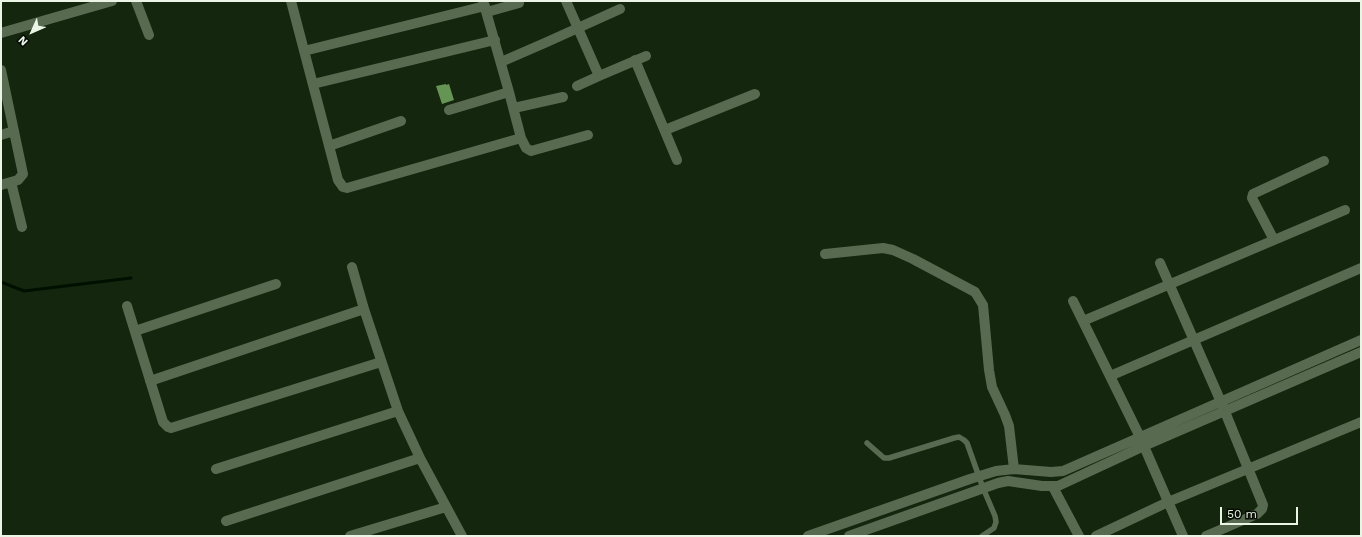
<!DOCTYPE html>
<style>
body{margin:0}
#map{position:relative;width:1362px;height:537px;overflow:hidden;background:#14260e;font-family:"Work Sans",sans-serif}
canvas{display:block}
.frame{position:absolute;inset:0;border:2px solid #eaf5e6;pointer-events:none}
.north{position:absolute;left:12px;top:12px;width:40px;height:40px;-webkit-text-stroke:3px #060c04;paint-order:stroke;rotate:225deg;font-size:11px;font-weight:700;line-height:16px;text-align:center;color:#eaf5e6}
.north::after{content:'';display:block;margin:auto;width:14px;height:18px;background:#eaf5e6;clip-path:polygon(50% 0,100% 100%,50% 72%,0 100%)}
.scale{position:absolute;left:1220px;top:507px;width:78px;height:18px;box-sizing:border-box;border:2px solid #eaf5e6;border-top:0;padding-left:5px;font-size:12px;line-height:14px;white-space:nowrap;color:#eaf5e6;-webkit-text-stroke:3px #060c04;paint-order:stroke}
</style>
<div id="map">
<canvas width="1362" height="537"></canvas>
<div class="frame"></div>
<div class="north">N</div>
<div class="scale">50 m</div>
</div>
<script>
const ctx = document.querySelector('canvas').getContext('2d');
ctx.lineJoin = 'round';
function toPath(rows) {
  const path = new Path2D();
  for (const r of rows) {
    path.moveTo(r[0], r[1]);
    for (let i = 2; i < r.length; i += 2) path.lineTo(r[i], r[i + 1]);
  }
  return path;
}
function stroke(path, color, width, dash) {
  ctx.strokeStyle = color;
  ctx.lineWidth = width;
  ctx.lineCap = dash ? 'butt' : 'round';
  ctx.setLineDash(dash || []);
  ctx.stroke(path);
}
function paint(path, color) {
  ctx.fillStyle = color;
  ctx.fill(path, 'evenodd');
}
stroke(toPath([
 [1,282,24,291,131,278]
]), '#001000', 3);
paint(toPath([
 [446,84,446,85,449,84,454,100,442,104,436,86]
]), '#669455');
stroke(toPath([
 [867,443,884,458,889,458,954,438,959,437,964,440,967,443,983,488,995,516,996,522,994,528,982,536]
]), '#586b51', 5.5);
stroke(toPath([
 [136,1,149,35],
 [291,1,338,180,343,187,347,188,521,138],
 [483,1,509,92,521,138,526,148,531,151,588,135],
 [566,1,599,76,646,56],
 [487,12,519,3],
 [1,33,112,1],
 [304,51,485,6],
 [635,60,677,160],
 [501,62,547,42,620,9],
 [1,70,23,174,18,180,1,185],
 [313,84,495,40],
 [577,86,599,76],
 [514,108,563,97],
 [449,110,509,92],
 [665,130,755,94],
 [1,135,14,131],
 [329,146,401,121],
 [11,182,22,227],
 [1274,240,1252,198,1253,194,1324,161],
 [825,254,883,248,893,250,913,259,975,292,983,305,989,370,992,387,1005,415,1009,426,1014,469],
 [1160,263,1221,402,1263,505,1262,509,1257,514,1206,536],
 [352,267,364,309,398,411,420,458,462,536],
 [1073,301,1140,437,1183,536],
 [127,306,163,422,168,427,171,428,381,362],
 [1083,321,1345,210],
 [135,331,276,284],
 [1110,376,1361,268],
 [150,381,364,309],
 [216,469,398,411],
 [1053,487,1079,536],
 [226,521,420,458],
 [350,536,446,507],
 [808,536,970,479,996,471,1014,469,1051,472,1063,471,1361,340],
 [849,536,998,483,1008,481,1042,486,1058,486,1144,446,1361,352],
 [1096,536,1168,502,1361,422]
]), '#586b51', 10);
</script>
